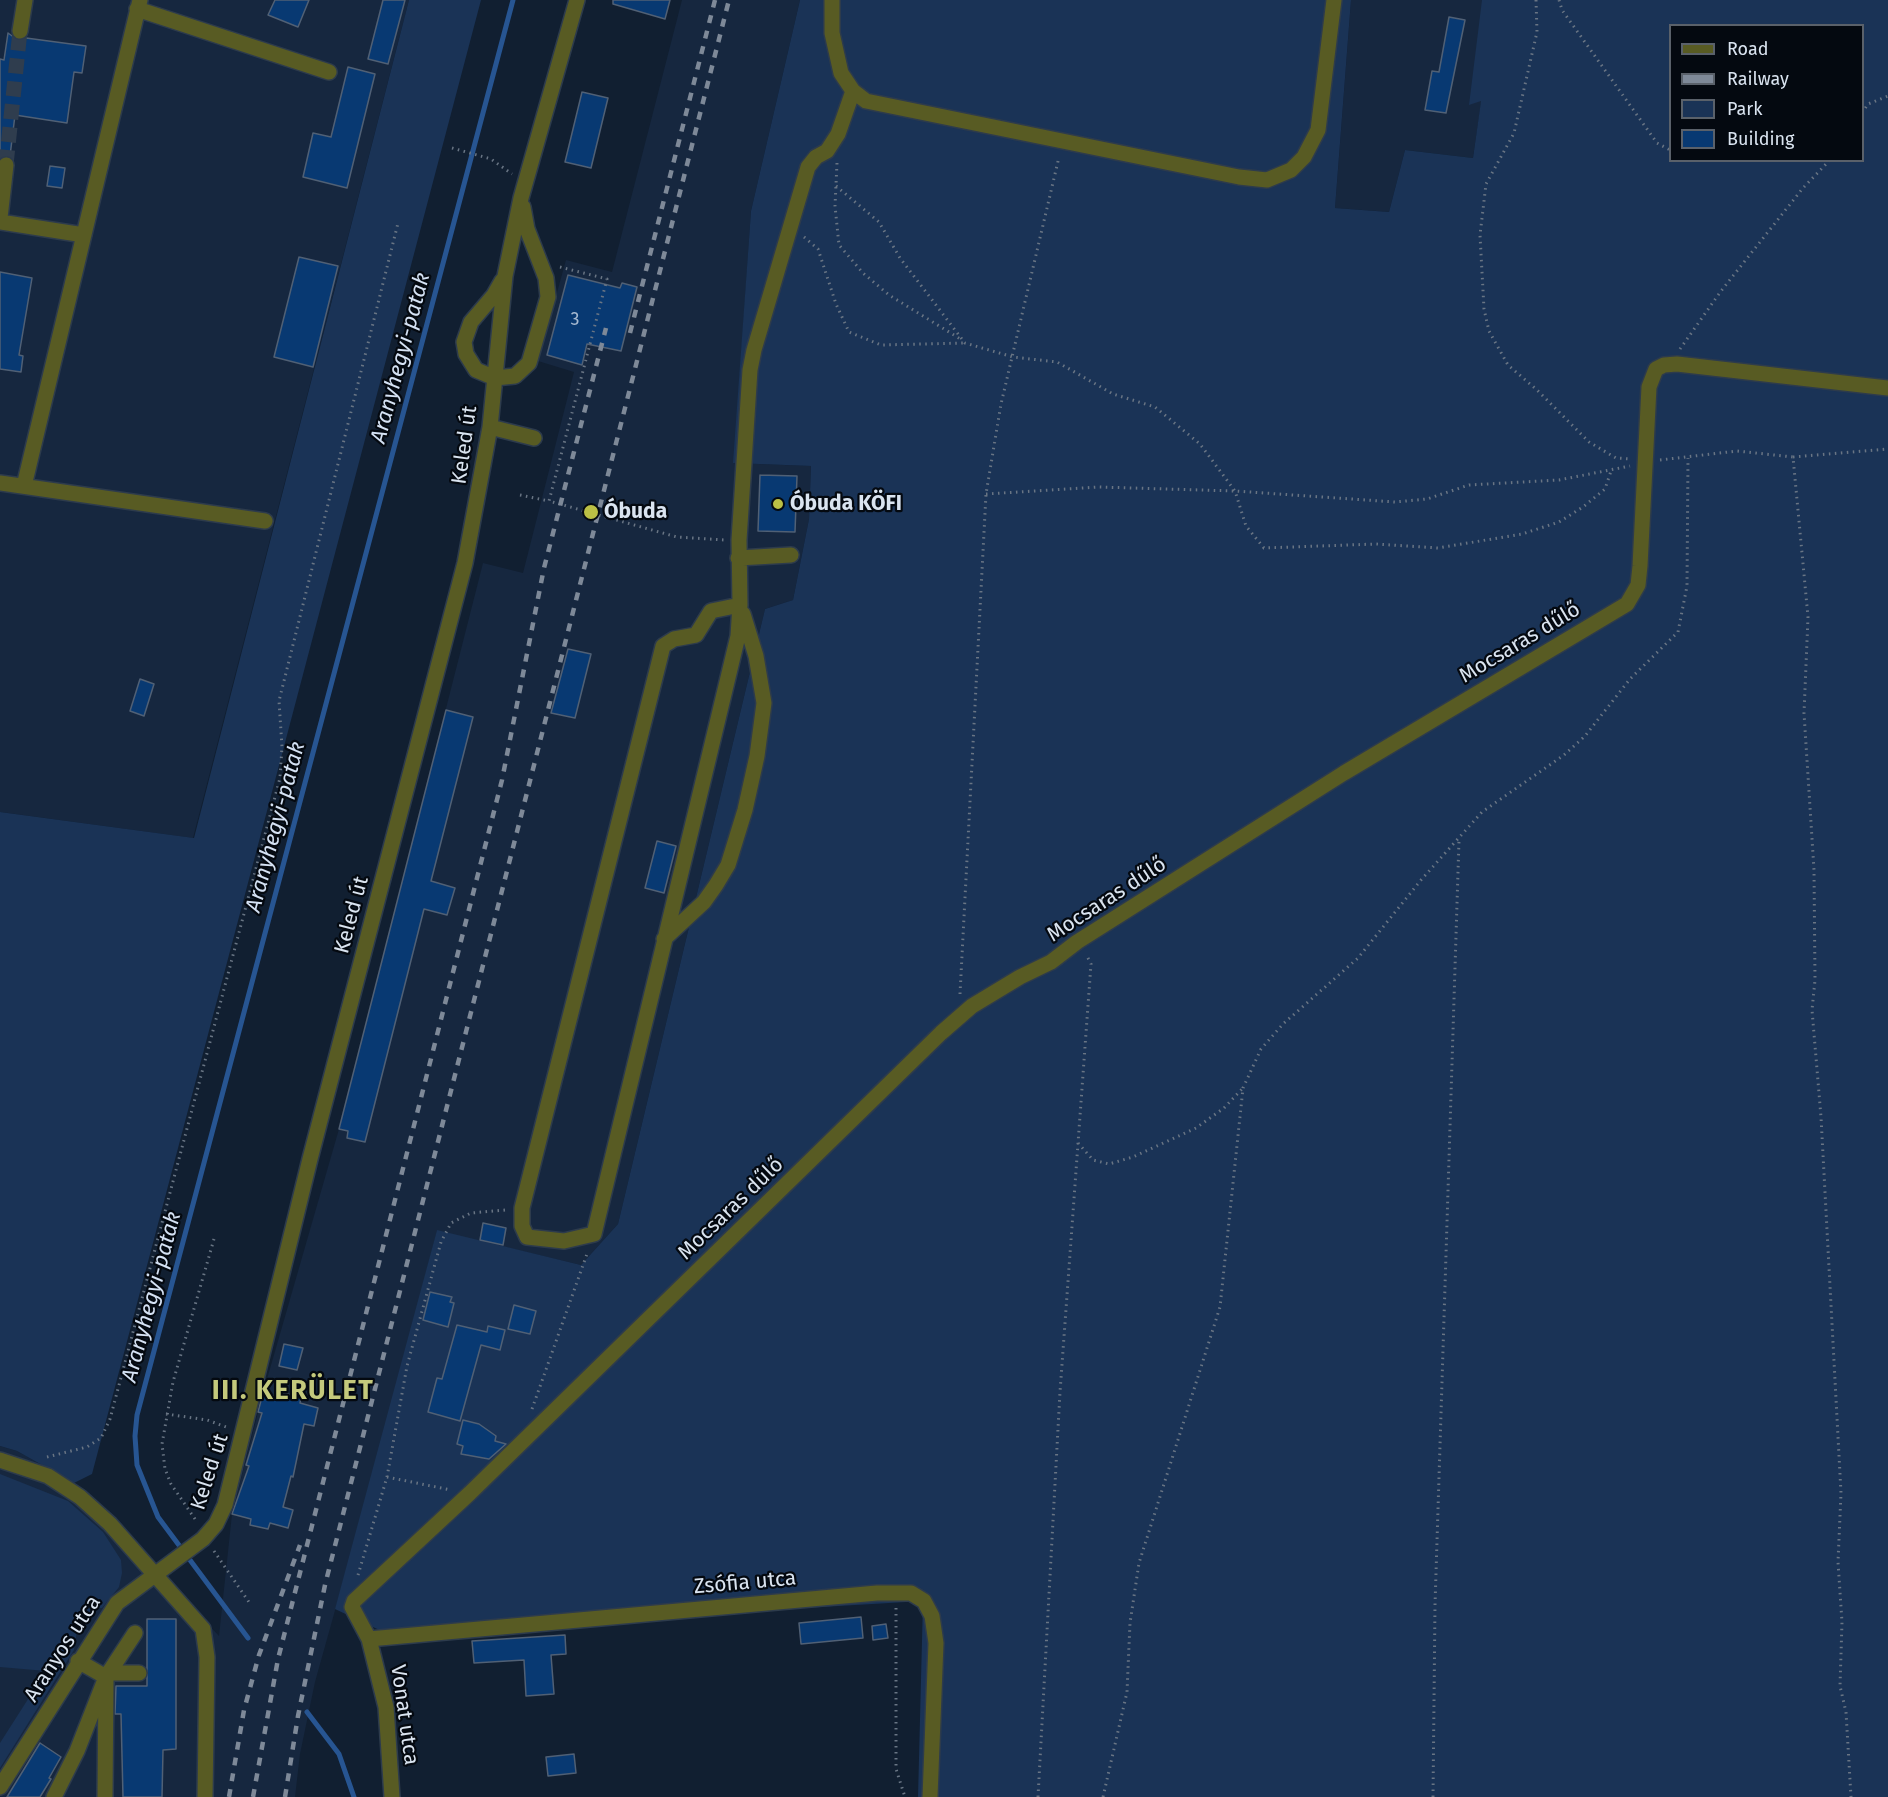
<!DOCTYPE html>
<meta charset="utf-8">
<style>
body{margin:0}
#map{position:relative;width:1888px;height:1797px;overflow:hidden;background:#111f31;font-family:"Fira Sans",sans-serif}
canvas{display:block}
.legend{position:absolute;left:1669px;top:24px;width:195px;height:138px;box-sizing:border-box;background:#040910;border:2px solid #5a616a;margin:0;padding:8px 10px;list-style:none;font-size:18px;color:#dae4f0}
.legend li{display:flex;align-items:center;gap:12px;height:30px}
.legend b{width:30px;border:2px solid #5a616a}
</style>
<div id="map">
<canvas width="1888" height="1797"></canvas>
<ul class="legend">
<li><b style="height:8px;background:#585b23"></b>Road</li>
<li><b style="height:8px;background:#7e8998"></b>Railway</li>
<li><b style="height:16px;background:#1a3356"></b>Park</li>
<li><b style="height:16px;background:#083972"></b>Building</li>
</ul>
</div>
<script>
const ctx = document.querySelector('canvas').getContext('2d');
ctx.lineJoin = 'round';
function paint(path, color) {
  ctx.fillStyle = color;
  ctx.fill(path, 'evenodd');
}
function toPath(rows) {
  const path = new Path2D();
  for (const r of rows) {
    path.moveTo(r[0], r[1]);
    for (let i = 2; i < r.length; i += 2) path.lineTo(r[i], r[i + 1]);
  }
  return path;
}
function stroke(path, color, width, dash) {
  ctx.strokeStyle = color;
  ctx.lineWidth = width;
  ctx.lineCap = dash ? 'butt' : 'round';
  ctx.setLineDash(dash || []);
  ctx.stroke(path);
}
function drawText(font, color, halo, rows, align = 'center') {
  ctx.font = font + ' "Fira Sans",sans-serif';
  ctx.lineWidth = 4.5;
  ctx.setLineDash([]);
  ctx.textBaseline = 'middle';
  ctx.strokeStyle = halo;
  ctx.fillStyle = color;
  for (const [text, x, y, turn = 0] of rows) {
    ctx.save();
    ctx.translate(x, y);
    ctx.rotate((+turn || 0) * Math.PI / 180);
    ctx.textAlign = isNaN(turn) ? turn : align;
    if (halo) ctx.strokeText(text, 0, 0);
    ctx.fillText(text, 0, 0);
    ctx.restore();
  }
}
paint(toPath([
 [0,0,409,0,193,838,0,812],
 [682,0,800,0,751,211,734,463,811,466,809,519,793,600,765,609,618,1224,581,1265,437,1231,379,1453,315,1682,300,1754,295,1797,0,1797,0,1446,17,1451,74,1483,219,1636,232,1514,263,1393,339,1129,483,563,523,573,574,372,538,361,566,260,612,272],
 [1351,0,1496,0,1473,158,1405,150,1389,212,1335,208]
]), '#16273f');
paint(toPath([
 [409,0,481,0,92,1474,74,1483,17,1451,0,1446,0,812,194,838],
 [800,0,1351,0,1335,208,1389,212,1405,150,1473,158,1481,101,1469,105,1482,0,1888,0,1888,1797,918,1797,923,1601,568,1622,392,1636,335,1609,437,1230,581,1265,618,1224,765,609,793,600,809,519,811,466,733,463,751,211],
 [1670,26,1862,26,1862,160,1670,160],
 [0,1474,68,1501,103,1532,121,1560,122,1573,119,1587,102,1608,93,1608,77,1630,74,1650,0,1768,0,1743,46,1671,0,1667]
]), '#1a3356');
stroke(toPath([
 [248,1638,158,1517,137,1465,135,1436,137,1415,513,0],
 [307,1712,339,1754,354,1797]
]), '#275592', 5);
const building = toPath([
 [275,0,309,0,298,27,268,15,275,0],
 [383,0,405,0,388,64,368,59,383,0],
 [613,0,670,0,665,19,613,4,613,0],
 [1449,17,1465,20,1446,113,1425,110,1432,71,1439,72,1449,17],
 [8,33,19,41,26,38,86,46,82,73,74,72,67,123,15,115,10,156,0,158,0,59,4,60,8,33],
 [348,67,375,74,347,188,303,177,313,133,331,137,348,67],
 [582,92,608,98,591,168,565,162,582,92],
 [50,166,65,168,62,188,47,186,50,166],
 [299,257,338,266,313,367,274,357,299,257],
 [0,272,32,278,19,355,23,356,21,372,0,369,0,272],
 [568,275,620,288,622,283,637,287,621,351,587,344,582,365,547,355,568,275],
 [760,475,797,476,795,532,758,531,760,475],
 [568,649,591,654,575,718,551,713,568,649],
 [140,679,154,684,144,716,130,711,140,679],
 [446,710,473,717,431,881,455,888,447,915,424,909,365,1142,347,1138,348,1131,339,1129,446,710],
 [657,841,676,846,664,893,645,888,657,841],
 [483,1223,506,1228,503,1245,480,1240,483,1223],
 [430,1292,452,1297,450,1302,454,1303,448,1327,423,1320,430,1292],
 [514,1305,536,1311,530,1334,508,1329,514,1305],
 [457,1325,487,1332,488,1326,505,1330,500,1350,481,1345,460,1421,428,1412,437,1378,442,1379,457,1325],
 [284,1344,303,1348,297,1370,279,1366,284,1344],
 [263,1393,281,1398,283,1393,301,1397,300,1403,318,1408,314,1426,304,1424,293,1477,291,1476,283,1507,293,1510,288,1528,270,1523,268,1529,250,1525,251,1519,232,1514,249,1466,246,1465,262,1413,258,1412,263,1393],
 [463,1420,479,1424,496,1436,495,1441,506,1444,489,1459,461,1454,463,1446,457,1444,463,1420],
 [861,1617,863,1638,801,1644,799,1623,861,1617],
 [147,1619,176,1619,176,1749,163,1750,162,1797,123,1797,121,1714,115,1714,116,1686,147,1686,147,1619],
 [886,1624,888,1638,873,1640,872,1626,886,1624],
 [565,1635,566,1654,551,1655,554,1694,526,1696,524,1660,474,1663,472,1641,565,1635],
 [40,1743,61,1757,49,1778,51,1779,40,1797,7,1797,40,1743],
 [574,1754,576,1773,548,1776,546,1757,574,1754]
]);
paint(building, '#083972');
stroke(building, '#506075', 1.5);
stroke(toPath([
 [6,165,20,31]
]), '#2f3d4e', 15, [15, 8]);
const minor = toPath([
 [832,0,832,33,841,73,853,91,866,101,1239,177,1267,180,1291,170,1304,157,1318,130,1334,0],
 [137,9,329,72],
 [20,31,25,0],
 [0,218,6,165],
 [0,222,84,235],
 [502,281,494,295,471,322,464,342,466,354,476,370,495,378,515,376,529,363,548,297,546,278,527,229,523,207],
 [490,427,534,438],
 [0,483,265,521],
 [24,486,140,0],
 [738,558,791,555],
 [740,605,711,611,696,635,674,639,663,646,522,1208,522,1226,527,1237,564,1241,594,1234,738,636,740,605,739,540,750,370,754,350,808,167,816,157,827,151,838,134,853,91],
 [664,939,704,902,716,885,728,865,745,810,757,756,764,703,756,656,743,614],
 [0,1460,48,1476,80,1497,110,1524,203,1629,207,1657,205,1797],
 [369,1639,877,1593,911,1593,924,1601,932,1616,936,1643,930,1797],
 [109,1673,139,1673],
 [0,1787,117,1603,203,1539,216,1524,225,1505,310,1159,465,563,490,427,505,276,521,198,577,0],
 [54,1797,77,1751,106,1677,78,1661],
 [105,1797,106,1677,135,1633],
 [392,1797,386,1707,369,1639,352,1607,354,1601,470,1493,941,1033,972,1006,1020,977,1051,962,1077,942,1344,773,1627,604,1638,585,1640,566,1649,387,1656,369,1664,365,1677,364,1888,388]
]);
stroke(minor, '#2d3b4c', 18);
stroke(toPath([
 [1536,0,1537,32,1514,133,1486,184,1480,235,1484,309,1489,331,1508,365,1537,390,1589,442,1616,458,1631,459],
 [1559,0,1562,10,1657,143,1670,150],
 [1862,113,1868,104,1888,96],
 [452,148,491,159,512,174],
 [837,163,835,206,839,245,863,273,889,295,962,340],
 [836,186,879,222,900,258,965,343,1013,357,1057,362,1113,394,1155,407,1200,444,1235,491,1246,526,1264,548,1376,544,1438,548,1522,534,1559,522,1583,507,1605,489,1611,471],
 [804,237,818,249,836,304,849,332,881,345,965,343],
 [560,267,607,279,549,501,677,537,724,540],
 [1680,349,1721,291,1803,188,1830,160],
 [1793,457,1888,449],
 [1660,460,1737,451,1793,457,1808,617,1804,713,1814,870,1815,980,1812,1010,1821,1117,1841,1493,1838,1562,1842,1622,1840,1686,1846,1712,1851,1797],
 [986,494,1098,487,1235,491,1395,502,1427,499,1469,485,1559,480,1630,466],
 [520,495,549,501],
 [960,994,986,494,1001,404,1059,157],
 [1078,1143,1093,1160,1109,1164,1133,1157,1196,1128,1224,1108,1242,1089],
 [532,1409,588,1251],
 [166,1414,207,1420,229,1428],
 [47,1457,87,1447,101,1438,110,1419,280,778,282,747,279,701,398,223],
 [387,1477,451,1490],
 [195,1519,171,1484,165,1469,162,1444,173,1382,214,1239],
 [214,1551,251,1605],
 [358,1575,387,1477,407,1366,441,1242,451,1223,471,1213,505,1210],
 [896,1608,896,1769,905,1797],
 [1038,1797,1060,1392,1091,964,1087,956],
 [1103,1797,1127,1692,1130,1623,1139,1563,1220,1307,1243,1088,1261,1049,1283,1024,1358,958,1421,880,1482,812,1564,755,1585,736,1630,679,1678,632,1687,586,1688,458],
 [1433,1797,1435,1605,1459,840]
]), '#697584', 3, [1.5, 4.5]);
stroke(minor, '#585b23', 15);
stroke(toPath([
 [630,333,715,0],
 [229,1797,244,1710,259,1655,300,1545],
 [253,1797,278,1659,502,780,544,568,606,328],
 [285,1797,298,1716,325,1585,729,0]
]), '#7e8998', 4.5, [8, 8]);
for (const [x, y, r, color] of [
 [778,504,6,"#bbc045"],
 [591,512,8,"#bbc045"]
]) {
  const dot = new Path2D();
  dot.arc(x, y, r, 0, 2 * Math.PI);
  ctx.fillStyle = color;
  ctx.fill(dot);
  stroke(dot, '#040910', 2);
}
drawText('18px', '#a6b9d0', null, [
 ["3",575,320]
]);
drawText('21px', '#dae4f0', '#040910', [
 ["Keled út",465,445,-82],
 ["Mocsaras dűlő",1520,643,-31],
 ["Mocsaras dűlő",1107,900,-33],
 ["Keled út",352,915,-75],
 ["Mocsaras dűlő",731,1209,-44],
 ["Keled út",210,1472,-72],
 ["Zsófia utca",745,1583,-5],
 ["Aranyos utca",63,1649,-57],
 ["Vonat utca",404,1715,82]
]);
drawText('bold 21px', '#dae4f0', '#040910', [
 ["Óbuda KÖFI",790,504],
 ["Óbuda",604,512]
], 'left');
drawText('italic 22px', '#d5e2f4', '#040910', [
 ["Aranyhegyi-patak",401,358,-75],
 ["Aranyhegyi-patak",276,827,-75],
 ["Aranyhegyi-patak",152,1297,-75]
]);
ctx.letterSpacing = '1.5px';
drawText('bold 27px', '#c4c97c', '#040910', [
 ["III. KERÜLET",293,1391]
]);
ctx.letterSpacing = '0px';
</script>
